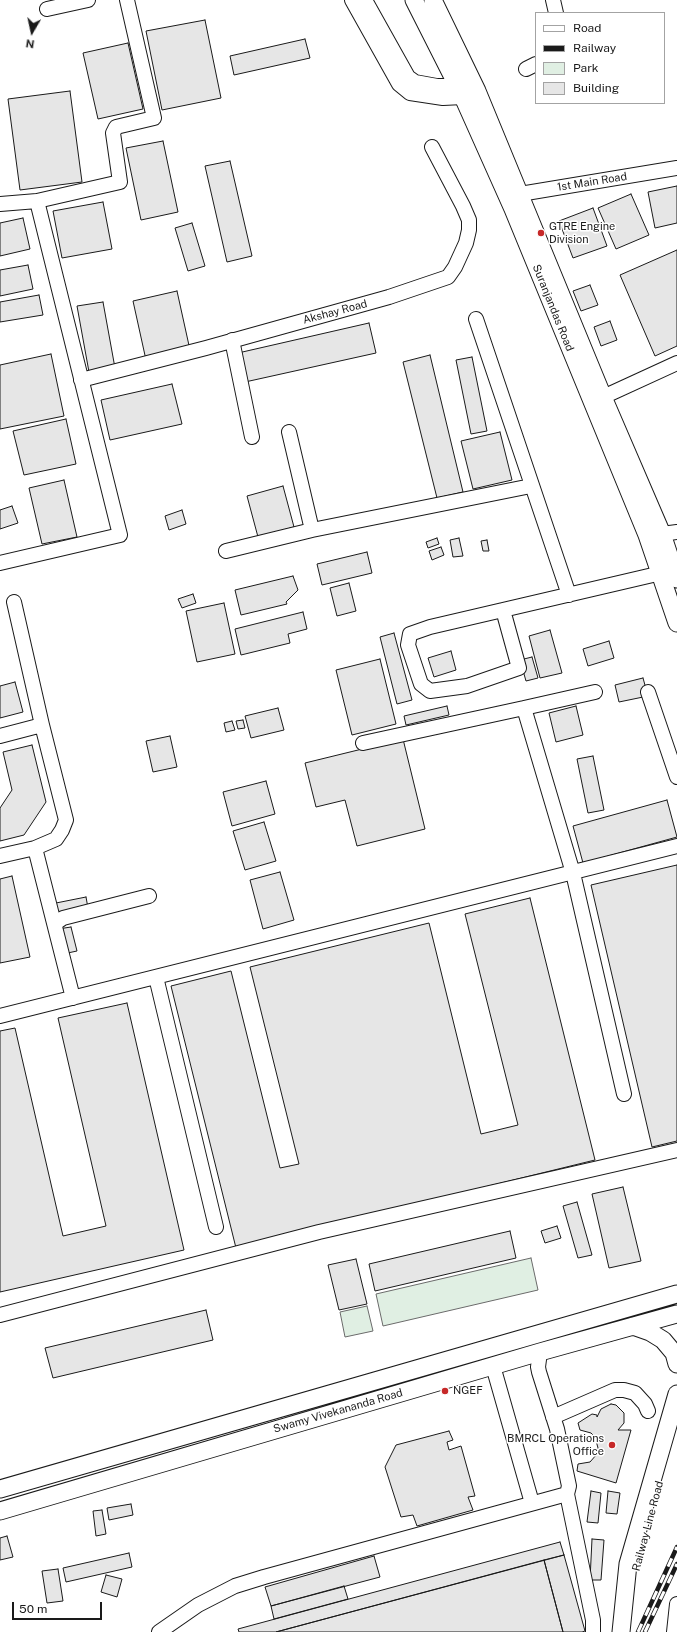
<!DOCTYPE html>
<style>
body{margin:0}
#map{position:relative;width:677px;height:1632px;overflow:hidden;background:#fff;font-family:"Public Sans",sans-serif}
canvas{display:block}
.legend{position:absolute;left:535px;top:12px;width:130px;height:92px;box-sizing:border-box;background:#fff;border:1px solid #a3a3a3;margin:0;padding:5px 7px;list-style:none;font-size:12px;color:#1a1a1a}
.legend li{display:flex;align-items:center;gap:8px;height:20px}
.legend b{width:20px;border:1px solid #a3a3a3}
.north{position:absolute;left:12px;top:12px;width:40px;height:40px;-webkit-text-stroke:3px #fff;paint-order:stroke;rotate:189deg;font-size:11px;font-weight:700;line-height:16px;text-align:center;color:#1a1a1a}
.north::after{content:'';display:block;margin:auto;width:14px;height:18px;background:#1a1a1a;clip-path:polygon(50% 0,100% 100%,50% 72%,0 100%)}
.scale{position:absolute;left:12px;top:1602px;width:90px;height:18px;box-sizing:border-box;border:2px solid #1a1a1a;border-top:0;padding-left:5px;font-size:12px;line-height:14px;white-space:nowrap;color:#1a1a1a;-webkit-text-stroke:3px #fff;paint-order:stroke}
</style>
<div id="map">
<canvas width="677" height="1632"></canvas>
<ul class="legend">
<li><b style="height:5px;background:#fff"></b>Road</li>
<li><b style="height:5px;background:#1a1a1a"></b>Railway</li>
<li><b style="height:11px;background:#e0efe3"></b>Park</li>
<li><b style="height:11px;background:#e6e6e6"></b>Building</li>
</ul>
<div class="north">N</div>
<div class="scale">50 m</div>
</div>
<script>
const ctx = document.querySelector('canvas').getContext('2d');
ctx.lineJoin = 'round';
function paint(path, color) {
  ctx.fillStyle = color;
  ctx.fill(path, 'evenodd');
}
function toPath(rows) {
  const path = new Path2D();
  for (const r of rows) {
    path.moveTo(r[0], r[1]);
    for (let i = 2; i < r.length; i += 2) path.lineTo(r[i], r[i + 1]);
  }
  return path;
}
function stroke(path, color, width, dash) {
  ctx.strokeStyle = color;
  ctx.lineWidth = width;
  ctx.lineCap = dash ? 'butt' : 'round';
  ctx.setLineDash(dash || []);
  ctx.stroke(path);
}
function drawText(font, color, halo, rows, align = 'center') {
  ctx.font = font + ' "Public Sans",sans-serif';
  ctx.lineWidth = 3;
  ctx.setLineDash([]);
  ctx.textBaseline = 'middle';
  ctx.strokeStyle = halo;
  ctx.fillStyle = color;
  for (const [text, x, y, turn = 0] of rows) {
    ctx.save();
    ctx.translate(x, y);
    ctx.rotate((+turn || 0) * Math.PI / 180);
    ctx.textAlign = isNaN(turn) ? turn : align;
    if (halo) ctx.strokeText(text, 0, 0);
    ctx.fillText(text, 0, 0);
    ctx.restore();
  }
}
const green = toPath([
 [531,1258,538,1290,383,1326,376,1294,531,1258],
 [367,1306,373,1331,345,1337,340,1312,367,1306]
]);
paint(green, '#e0efe3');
stroke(green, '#6a6a6a', 1);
const building = toPath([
 [205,20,221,98,162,110,146,31,205,20],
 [305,39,310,58,234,75,230,56,305,39],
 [128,43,143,109,98,119,83,53,128,43],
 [70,91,82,182,20,190,8,99,70,91],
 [163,141,178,212,141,220,126,148,163,141],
 [230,161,252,256,227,262,205,166,230,161],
 [677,186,677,223,655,228,648,192,677,186],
 [631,194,649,235,616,249,598,208,631,194],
 [103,202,112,249,62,258,53,211,103,202],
 [593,208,607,246,573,258,559,221,593,208],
 [23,218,30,249,0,256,0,223,23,218],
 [192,223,205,266,188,271,175,228,192,223],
 [677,250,677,346,655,356,620,275,677,250],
 [28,265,33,289,0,296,0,270,28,265],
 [590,285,598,305,581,311,573,291,590,285],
 [177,291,190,350,146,360,133,301,177,291],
 [39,295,43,315,0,322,0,302,39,295],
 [103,302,115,368,89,372,77,306,103,302],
 [610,321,617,340,601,346,594,327,610,321],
 [369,323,376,353,245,382,238,353,369,323],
 [51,354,64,416,0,429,0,365,51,354],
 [430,355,463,492,437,498,403,362,430,355],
 [472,357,487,431,471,434,456,360,472,357],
 [172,384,182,424,110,440,101,400,172,384],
 [66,419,76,464,24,475,13,431,66,419],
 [500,432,512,480,473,489,461,441,500,432],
 [64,480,77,537,42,544,29,488,64,480],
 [283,486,294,527,258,537,247,496,283,486],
 [12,506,18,523,0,529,0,510,12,506],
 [182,510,186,524,169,530,165,516,182,510],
 [437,538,439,544,428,548,426,542,437,538],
 [459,538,463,556,453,557,450,540,459,538],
 [487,540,489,551,483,551,481,541,487,540],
 [441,547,444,555,432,560,429,551,441,547],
 [367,552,372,573,322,585,317,564,367,552],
 [293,576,298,590,286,602,287,604,241,615,235,590,293,576],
 [349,583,356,611,337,616,330,588,349,583],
 [193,594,196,603,182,608,178,599,193,594],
 [224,603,235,654,197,662,186,611,224,603],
 [303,612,307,629,288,634,290,643,241,655,235,629,303,612],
 [550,630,562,673,540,678,529,636,550,630],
 [394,633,412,700,397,704,380,637,394,633],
 [609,641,614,658,588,666,583,649,609,641],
 [451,651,456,670,434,677,428,658,451,651],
 [532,657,538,678,526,681,520,660,532,657],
 [380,659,396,724,352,735,336,670,380,659],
 [643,678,648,696,619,702,615,685,643,678],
 [15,682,23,712,0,718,0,686,15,682],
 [447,706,449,715,406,725,404,716,447,706],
 [576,706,583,735,556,742,549,713,576,706],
 [278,708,284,730,251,738,245,716,278,708],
 [243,720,245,728,238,729,236,721,243,720],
 [232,721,235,730,226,732,224,723,232,721],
 [170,736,177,767,153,772,146,741,170,736],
 [403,739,425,829,357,846,345,800,316,807,305,763,403,739],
 [32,745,46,802,24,835,0,841,0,808,12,790,3,752,32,745],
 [593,756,604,810,588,813,577,759,593,756],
 [266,781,275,814,232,826,223,792,266,781],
 [667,800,677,837,583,863,573,826,667,800],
 [264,822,276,861,245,870,233,831,264,822],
 [677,865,677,1141,652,1147,591,885,677,865],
 [280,872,294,920,263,929,250,880,280,872],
 [12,876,30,957,0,963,0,879,12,876],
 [86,897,88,908,58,913,56,903,86,897],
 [530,898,595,1160,236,1248,171,986,231,971,280,1168,299,1164,250,967,429,923,481,1134,518,1125,465,914,530,898],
 [71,927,77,951,63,954,58,929,71,927],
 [127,1003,184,1250,0,1292,0,1031,15,1028,63,1236,106,1226,58,1018,127,1003],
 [623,1187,641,1261,609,1268,592,1194,623,1187],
 [577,1202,592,1255,578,1258,563,1206,577,1202],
 [557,1226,561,1238,545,1243,541,1231,557,1226],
 [510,1231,516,1258,375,1291,369,1264,510,1231],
 [356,1259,367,1304,339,1310,328,1265,356,1259],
 [206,1310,213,1340,53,1378,45,1348,206,1310],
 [611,1404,616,1405,624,1413,624,1423,618,1430,631,1430,616,1483,577,1471,578,1464,590,1462,597,1454,598,1448,595,1437,591,1433,580,1430,578,1423,592,1414,597,1415,597,1417,601,1409,611,1404],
 [449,1431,453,1440,447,1442,449,1450,461,1446,475,1496,468,1497,473,1510,417,1526,413,1515,401,1517,385,1467,396,1445,449,1431],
 [591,1491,601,1493,598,1523,587,1522,591,1491],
 [608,1491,620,1493,617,1514,606,1513,608,1491],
 [131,1504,133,1515,109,1520,107,1508,131,1504],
 [102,1510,106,1534,96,1536,93,1511,102,1510],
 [7,1536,13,1557,0,1560,0,1538,7,1536],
 [592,1539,604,1540,601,1580,590,1580,592,1539],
 [560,1542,564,1555,276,1632,239,1632,238,1629,560,1542],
 [129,1553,132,1567,66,1582,63,1568,129,1553],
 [564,1555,585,1631,582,1632,563,1632,544,1560,564,1555],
 [374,1556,380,1577,271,1606,265,1587,374,1556],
 [544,1560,563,1632,276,1632,544,1560],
 [58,1569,63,1601,47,1603,42,1571,58,1569],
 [106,1575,122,1579,117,1597,101,1592,106,1575],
 [344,1586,348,1599,274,1619,271,1606,344,1586]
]);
paint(building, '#e6e6e6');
stroke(building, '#1a1a1a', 1);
const minor = toPath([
 [352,0,399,84,410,93,443,98,463,97,471,94],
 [365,0,408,77,415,82,437,86,458,86,467,83],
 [553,0,556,13],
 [47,9,88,0],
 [526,69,536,64],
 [510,197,520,194,677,168],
 [37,201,120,182,113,133,116,127,154,118,127,0],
 [0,204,37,201,120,535,0,563],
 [476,319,569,595],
 [232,340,252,437],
 [81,380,206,348,389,297,448,277,455,267,466,243,469,230,469,220,463,206,432,147],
 [603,397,677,363],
 [289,432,312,530],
 [662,534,677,532],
 [226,551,312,530,531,486],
 [503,610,519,668,467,686,430,691,421,684,408,645,410,634,430,627,670,571],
 [648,692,677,777],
 [524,708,595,692],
 [0,736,42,725,14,602],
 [363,743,524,708,573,873,624,1094],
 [35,848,56,839,62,830,66,820,42,725],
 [0,856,35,848,55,927],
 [156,977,216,1227],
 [73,998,55,927,57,922,63,918,149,896],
 [0,1016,677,846],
 [0,1315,319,1232,677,1150],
 [493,1366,532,1503],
 [553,1417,615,1390,624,1390,635,1393,645,1404,648,1411],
 [567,1494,593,1620,593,1632],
 [159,1632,198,1605,235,1586,264,1577,567,1494,569,1486,557,1429,539,1372,538,1367,540,1352],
 [674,1632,677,1604]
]);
const major = toPath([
 [414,0,463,97,513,209,647,535,677,623],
 [433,0,477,91,603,397,662,534,677,579],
 [633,1326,650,1332,663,1340,674,1353,677,1364],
 [0,1489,677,1294],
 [0,1511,540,1352,677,1314],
 [621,1632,628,1564,677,1394]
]);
stroke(minor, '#1a1a1a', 16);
stroke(major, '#1a1a1a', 19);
stroke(minor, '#fff', 14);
stroke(major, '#fff', 17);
const rail = toPath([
 [638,1632,677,1547],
 [645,1632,677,1564]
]);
stroke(rail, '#1a1a1a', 4.5);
stroke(rail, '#fff', 3, [9]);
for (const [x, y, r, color] of [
 [541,233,4,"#c62828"],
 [445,1391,4,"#c62828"],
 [612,1445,4,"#c62828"]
]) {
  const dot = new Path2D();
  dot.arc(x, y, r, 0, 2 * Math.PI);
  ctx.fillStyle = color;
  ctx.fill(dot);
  stroke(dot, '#fff', 1.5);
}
drawText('11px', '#1a1a1a', '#fff', [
 ["1st Main Road",592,182,-9],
 ["Suranjandas Road",553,308,68],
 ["Akshay Road",335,312,-15],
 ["Swamy Vivekananda Road",338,1411,-16],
 ["Railway Line Road",648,1526,-75]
]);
drawText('11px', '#1a1a1a', '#fff', [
 ["GTRE Engine",549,227],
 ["Division",549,240],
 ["NGEF",453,1391],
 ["BMRCL Operations",604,1439,"right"],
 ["Office",604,1452,"right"]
], 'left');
</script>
